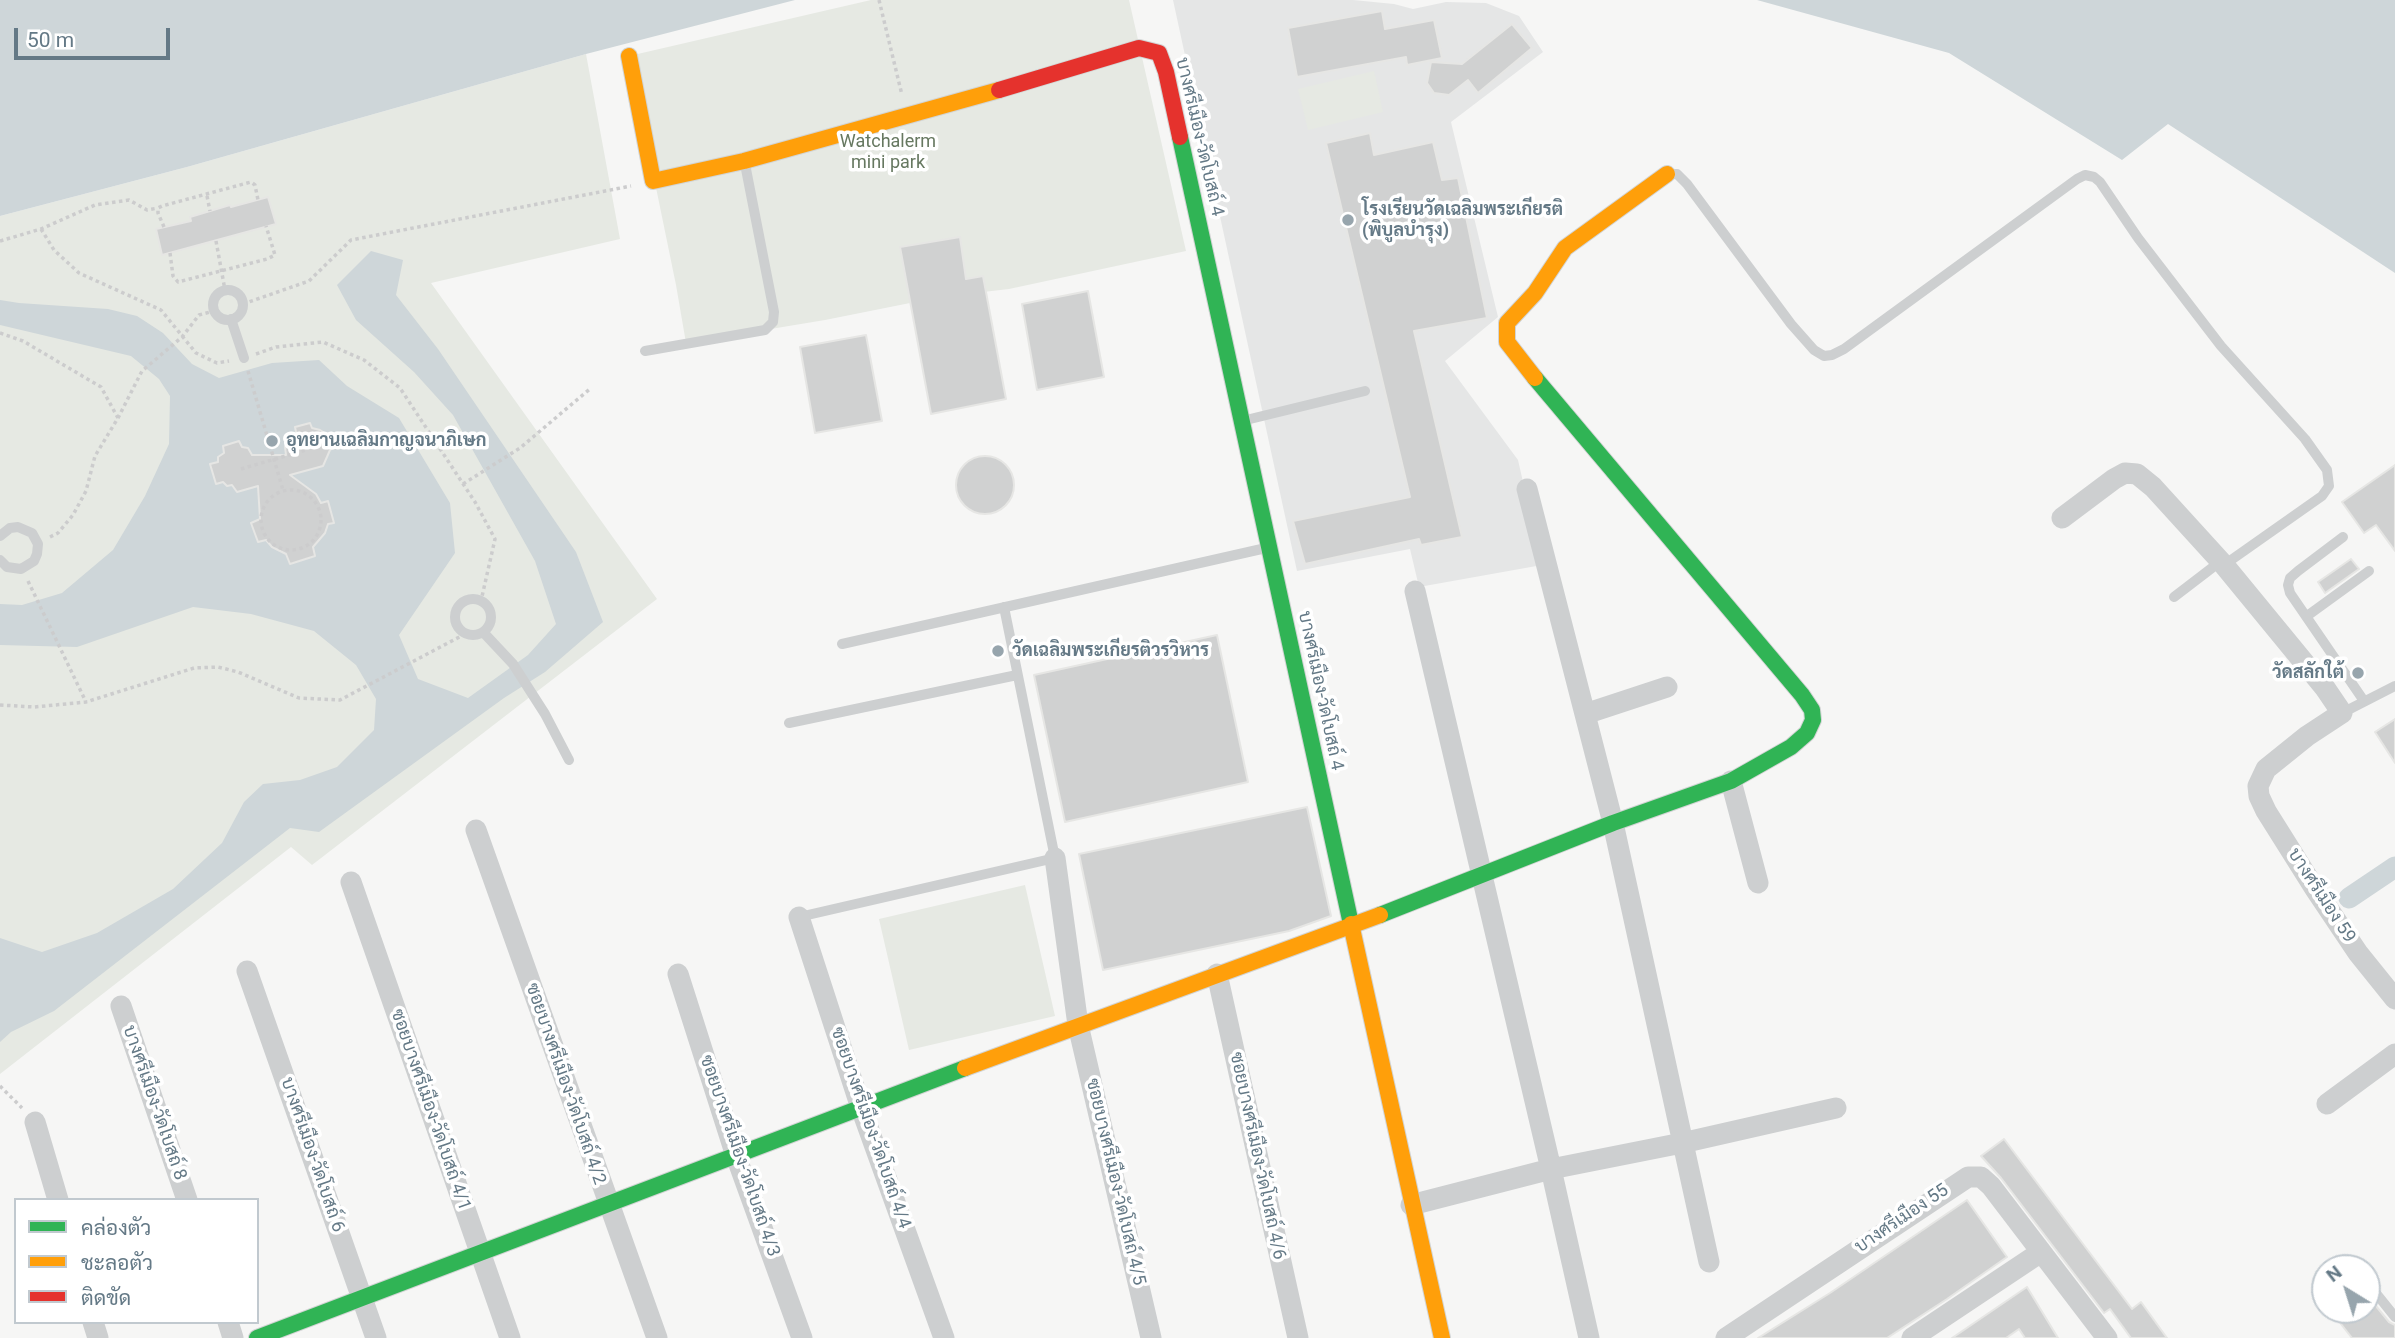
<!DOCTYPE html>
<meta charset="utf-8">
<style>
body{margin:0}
#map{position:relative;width:2395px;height:1338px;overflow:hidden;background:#f6f6f5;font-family:Roboto,Sarabun,sans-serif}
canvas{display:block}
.legend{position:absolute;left:14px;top:1198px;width:245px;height:126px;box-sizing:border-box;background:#fff;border:2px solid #c1c9cf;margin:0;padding:9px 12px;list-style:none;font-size:21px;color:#647986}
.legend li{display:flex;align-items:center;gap:14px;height:35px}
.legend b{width:35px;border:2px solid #c1c9cf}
.north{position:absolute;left:2311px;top:1254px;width:70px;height:70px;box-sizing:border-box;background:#fff;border:2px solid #c1c9cf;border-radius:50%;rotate:322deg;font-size:19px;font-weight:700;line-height:28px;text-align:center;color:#647986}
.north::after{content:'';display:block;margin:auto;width:24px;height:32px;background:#97a5ad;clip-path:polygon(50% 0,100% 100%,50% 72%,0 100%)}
.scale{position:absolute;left:14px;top:28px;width:156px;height:32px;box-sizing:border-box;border:4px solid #647986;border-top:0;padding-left:9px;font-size:21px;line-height:24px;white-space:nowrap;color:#647986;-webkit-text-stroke:5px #fff;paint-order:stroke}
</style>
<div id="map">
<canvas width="2395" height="1338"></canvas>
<ul class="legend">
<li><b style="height:9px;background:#30b455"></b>คล่องตัว</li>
<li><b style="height:9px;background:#ff9f0a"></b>ชะลอตัว</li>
<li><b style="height:9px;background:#e5322d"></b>ติดขัด</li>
</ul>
<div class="north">N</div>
<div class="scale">50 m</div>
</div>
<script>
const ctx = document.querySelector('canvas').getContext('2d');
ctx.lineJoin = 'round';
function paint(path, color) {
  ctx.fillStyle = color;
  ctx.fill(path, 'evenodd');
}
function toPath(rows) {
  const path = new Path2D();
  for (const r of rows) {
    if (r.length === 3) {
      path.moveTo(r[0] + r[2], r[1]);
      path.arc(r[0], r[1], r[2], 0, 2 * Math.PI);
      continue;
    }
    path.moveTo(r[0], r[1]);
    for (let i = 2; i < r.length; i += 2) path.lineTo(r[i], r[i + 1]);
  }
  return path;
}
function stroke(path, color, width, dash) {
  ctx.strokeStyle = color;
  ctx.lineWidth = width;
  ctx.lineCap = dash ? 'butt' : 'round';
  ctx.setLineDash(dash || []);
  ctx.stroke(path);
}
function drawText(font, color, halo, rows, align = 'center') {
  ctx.font = font + ' Roboto,Sarabun,sans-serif';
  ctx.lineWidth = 7;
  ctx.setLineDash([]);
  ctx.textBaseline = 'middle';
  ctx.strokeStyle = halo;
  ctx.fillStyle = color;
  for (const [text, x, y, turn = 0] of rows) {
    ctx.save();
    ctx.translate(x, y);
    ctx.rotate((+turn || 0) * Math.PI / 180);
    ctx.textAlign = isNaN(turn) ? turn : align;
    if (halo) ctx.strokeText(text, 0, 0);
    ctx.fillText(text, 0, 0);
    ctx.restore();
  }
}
paint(toPath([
 [1173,0,1353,0,1394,4,1413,9,1446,2,1486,3,1519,16,1543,52,1451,122,1498,317,1445,361,1518,460,1542,565,1419,587,1410,549,1297,571]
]), '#e5e6e6');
paint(toPath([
 [871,0,1129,0,1186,251,1009,289,940,297,825,320,686,343,676,285,629,56],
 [586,54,620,239,431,283,657,599,312,865,291,847,0,1074,0,216,187,167],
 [1374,71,1383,112,1308,130,1298,89],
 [1025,885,1055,1016,909,1050,879,919]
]), '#e6e9e3');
paint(toPath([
 [0,0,795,0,586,54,187,167,0,216],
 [1757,0,2395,0,2395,273,2168,124,2122,160,1949,53],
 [371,251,403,260,396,295,438,349,576,552,603,622,545,672,504,698,319,832,290,828,54,1011,11,1032,0,1042,0,938,42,952,97,933,173,889,222,843,244,802,263,784,300,780,337,767,374,730,376,699,356,665,314,631,251,614,193,607,77,647,0,645,0,604,22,605,62,593,113,550,145,496,169,444,170,396,159,379,131,356,0,325,0,300,19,303,108,309,137,316,163,333,192,364,219,378,272,363,319,360,347,386,399,418,450,503,455,553,399,635,418,679,468,698,528,655,556,624,535,561,453,415,414,372,356,320,337,285]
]), '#ced6d9');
stroke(toPath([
 [2349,898,2395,867]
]), '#ced6d9', 21);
const building = toPath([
 [1382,11,1385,29,1434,20,1442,58,1407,65,1406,57,1297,77,1288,28,1382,11],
 [1512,24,1532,48,1478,93,1468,80,1449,95,1434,93,1427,83,1431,62,1462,64,1512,24],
 [1370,133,1374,155,1433,142,1442,180,1458,178,1487,318,1414,331,1462,537,1421,545,1419,539,1305,564,1293,521,1410,497,1326,143,1370,133],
 [268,197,276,224,162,255,156,229,191,221,190,217,230,205,231,207,268,197],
 [960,237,966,279,983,276,1006,399,931,414,900,247,960,237],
 [1088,291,1104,377,1037,390,1022,304,1088,291],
 [866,335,882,421,815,433,800,347,866,335],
 [310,423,312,428,320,430,326,434,332,433,335,447,330,450,323,466,290,475,316,494,321,503,328,501,334,523,328,524,325,533,313,547,315,556,290,564,286,554,272,547,266,540,258,542,251,523,260,519,258,486,237,492,232,485,227,486,223,482,216,484,210,464,218,462,218,457,224,453,223,446,239,441,242,447,248,448,252,455,286,455,285,447,289,445,290,437,296,432,295,427,310,423],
 [985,485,29],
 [2395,465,2395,551,2376,525,2364,533,2342,502,2395,465],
 [2351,559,2359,569,2325,593,2318,582,2351,559],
 [1217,635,1248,782,1065,822,1034,675,1217,635],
 [2395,719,2395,763,2375,732,2395,719],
 [1307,807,1331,916,1289,931,1103,970,1079,854,1307,807],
 [2004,1139,2132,1309,2141,1302,2167,1338,2131,1338,2110,1309,2104,1313,2001,1178,1981,1156,2004,1139],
 [1967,1200,2007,1257,1947,1299,1887,1338,1758,1338,1830,1293,1967,1200],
 [2027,1287,2058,1338,2025,1338,2019,1329,2006,1338,1952,1338,2027,1287],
 [2367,1295,2389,1322,2395,1325,2395,1338,2352,1338,2330,1310,2367,1310,2367,1295]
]);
paint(building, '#d0d1d1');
stroke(building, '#e6e6e4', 2);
const fast = toPath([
 [1180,137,1351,924],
 [1380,915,1613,823,1731,781,1791,747,1807,733,1813,720,1812,710,1802,695,1535,378],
 [257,1338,965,1068]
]);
const slow = toPath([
 [629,56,653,181,744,161,999,90],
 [1535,378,1507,342,1507,323,1535,293,1565,248,1667,174],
 [1351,924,1442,1338],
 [965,1068,1380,915]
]);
const jam = toPath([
 [999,90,1139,48,1159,53,1166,72,1180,137]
]);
stroke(fast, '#d2d4d4', 18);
stroke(slow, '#d2d4d4', 18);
stroke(jam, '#d2d4d4', 18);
stroke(toPath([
 [879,0,902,95],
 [207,196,210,211],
 [164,227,158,213,158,208,162,206,251,182,255,185,258,200],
 [41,229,54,250,79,273,161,310,196,353,217,363,229,361],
 [0,241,41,229,95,205,129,200,147,210,158,208],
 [216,241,225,290],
 [170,253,173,276,178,282,267,259,275,255,266,226],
 [243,304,309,281,351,240,631,186],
 [0,333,23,341,101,387,118,418],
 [256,354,276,347,323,342,364,360,400,388,475,502,495,539,481,601],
 [248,371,283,490],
 [241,469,306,450],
 [463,484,520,448,591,388],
 [291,520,30],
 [50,537,58,533,73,515,86,491,95,456,118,418,142,371,182,337,199,315,214,311],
 [28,581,86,702],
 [0,705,34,707,86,702,194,668,218,667,238,672,299,698,340,700,465,634],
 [0,1086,22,1108]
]), '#cccccd', 3.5, [3.5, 3.5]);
stroke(toPath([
 [1671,174,1677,174,1687,184,1791,324,1814,350,1824,356,1832,355,1844,349,2077,179,2085,175,2094,177,2100,182,2138,238,2221,346,2305,439,2327,470,2329,486,2322,496,2224,565],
 [228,305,15],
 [231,319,244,358],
 [645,351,765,330,773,322,774,312,745,164],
 [1246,420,1365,391],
 [0,536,10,528,18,527,32,533,38,544,37,554,34,561,21,569,7,567,0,560],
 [2343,537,2298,571,2290,578,2288,585,2290,593,2364,701],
 [2174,597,2221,561],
 [473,617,18],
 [2307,616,2369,571],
 [483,632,513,664,545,714,569,760],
 [842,644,1266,548],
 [2342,713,2395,686],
 [789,723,1017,675],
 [799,917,1055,858,1004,607],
 [2367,1282,2395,1317]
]), '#cdcfd0', 10);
stroke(toPath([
 [1527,489,1613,823,1709,1262],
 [2062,518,2114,479,2125,473,2137,474,2153,487,2224,565,2325,688,2342,713,2307,736,2266,769,2258,786,2259,796,2266,811,2315,889,2358,953,2395,999],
 [1415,591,1551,1169,1589,1338],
 [1585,714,1667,687],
 [1731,781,1758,883],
 [476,830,657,1338],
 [1055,858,1078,1025,1151,1338],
 [351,882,510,1338],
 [799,917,861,1108,944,1338],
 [247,971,376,1338],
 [678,974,736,1156,802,1338],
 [1217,974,1298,1338],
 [121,1006,187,1200],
 [2327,1104,2395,1054],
 [35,1122,58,1200],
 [1411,1205,1551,1169,1682,1143,1836,1108],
 [93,1322,98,1338],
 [228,1322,233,1338],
 [1726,1338,1968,1177,1981,1177,1991,1186,2107,1338],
 [1912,1338,2041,1252]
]), '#cdcfd0', 21);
stroke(fast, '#30b455', 16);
stroke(slow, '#ff9f0a', 16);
stroke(jam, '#e5322d', 16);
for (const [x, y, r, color] of [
 [1348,220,7,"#97a5ad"],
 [272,441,7,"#97a5ad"],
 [998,651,7,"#97a5ad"],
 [2358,673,7,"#97a5ad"]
]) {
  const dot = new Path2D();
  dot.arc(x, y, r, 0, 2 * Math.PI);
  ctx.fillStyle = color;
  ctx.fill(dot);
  stroke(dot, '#fff', 2.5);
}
drawText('18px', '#647986', '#fff', [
 ["บางศรีเมือง-วัดโบสถ์ 4",1199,137,77],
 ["บางศรีเมือง-วัดโบสถ์ 4",1320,691,78],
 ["บางศรีเมือง 59",2321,896,57],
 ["ซอยบางศรีเมือง-วัดโบสถ์ 4/2",565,1084,71],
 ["บางศรีเมือง-วัดโบสถ์ 8",154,1103,71],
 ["ซอยบางศรีเมือง-วัดโบสถ์ 4/1",430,1110,71],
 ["ซอยบางศรีเมือง-วัดโบสถ์ 4/4",870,1128,71],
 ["บางศรีเมือง-วัดโบสถ์ 6",312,1155,71],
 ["ซอยบางศรีเมือง-วัดโบสถ์ 4/3",739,1156,71],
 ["ซอยบางศรีเมือง-วัดโบสถ์ 4/6",1257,1156,78],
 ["ซอยบางศรีเมือง-วัดโบสถ์ 4/5",1115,1182,77],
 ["บางศรีเมือง 55",1902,1219,-34]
]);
drawText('18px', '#667860', '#fff', [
 ["Watchalerm",888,142],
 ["mini park",888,163]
]);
drawText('bold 18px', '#647986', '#fff', [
 ["โรงเรียนวัดเฉลิมพระเกียรติ",1362,210],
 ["(พิบูลบำรุง)",1362,231],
 ["อุทยานเฉลิมกาญจนาภิเษก",286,441],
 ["วัดเฉลิมพระเกียรติวรวิหาร",1012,651],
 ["วัดสลักใต้",2344,673,"right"]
], 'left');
</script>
